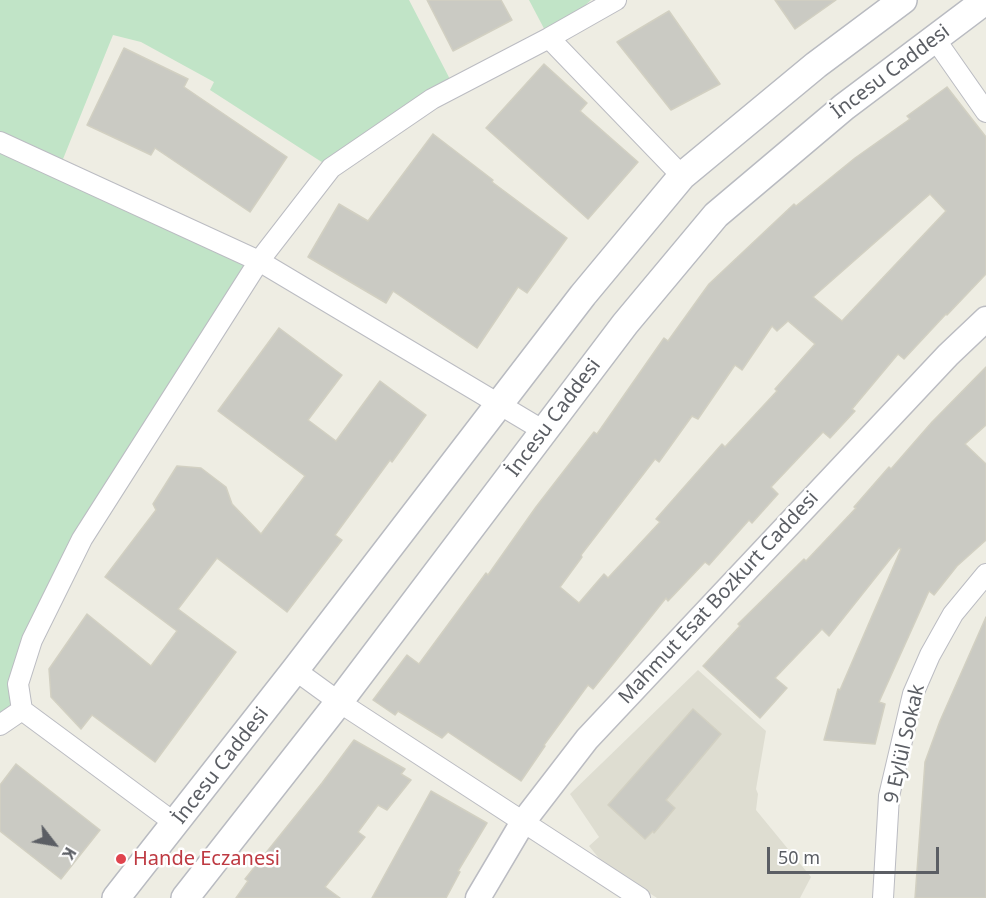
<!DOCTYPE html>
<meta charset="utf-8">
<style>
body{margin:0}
#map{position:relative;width:986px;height:898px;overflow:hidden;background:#eeede3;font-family:"Noto Sans",sans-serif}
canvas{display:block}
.north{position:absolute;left:24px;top:814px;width:60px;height:60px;-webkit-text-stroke:4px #fff;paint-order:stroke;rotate:121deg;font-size:16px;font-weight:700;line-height:24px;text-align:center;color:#5b5e64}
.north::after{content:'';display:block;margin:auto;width:21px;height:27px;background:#5b5e64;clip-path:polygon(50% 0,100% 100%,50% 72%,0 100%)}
.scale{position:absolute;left:767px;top:847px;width:172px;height:27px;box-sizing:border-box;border:3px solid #5b5e64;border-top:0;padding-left:8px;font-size:18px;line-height:21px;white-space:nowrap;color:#5b5e64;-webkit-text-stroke:4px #fff;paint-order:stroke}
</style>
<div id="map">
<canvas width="986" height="898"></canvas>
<div class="north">K</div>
<div class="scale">50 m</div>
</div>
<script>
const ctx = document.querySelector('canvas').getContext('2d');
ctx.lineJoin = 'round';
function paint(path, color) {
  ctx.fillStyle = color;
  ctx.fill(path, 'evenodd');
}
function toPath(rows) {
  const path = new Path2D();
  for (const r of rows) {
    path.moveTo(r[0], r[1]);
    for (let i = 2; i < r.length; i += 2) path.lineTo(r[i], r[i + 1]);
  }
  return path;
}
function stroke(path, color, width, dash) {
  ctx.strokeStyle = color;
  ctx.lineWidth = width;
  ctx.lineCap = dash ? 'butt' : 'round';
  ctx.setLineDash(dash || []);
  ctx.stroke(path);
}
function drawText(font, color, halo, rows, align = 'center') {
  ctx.font = font + ' "Noto Sans",sans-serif';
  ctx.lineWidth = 5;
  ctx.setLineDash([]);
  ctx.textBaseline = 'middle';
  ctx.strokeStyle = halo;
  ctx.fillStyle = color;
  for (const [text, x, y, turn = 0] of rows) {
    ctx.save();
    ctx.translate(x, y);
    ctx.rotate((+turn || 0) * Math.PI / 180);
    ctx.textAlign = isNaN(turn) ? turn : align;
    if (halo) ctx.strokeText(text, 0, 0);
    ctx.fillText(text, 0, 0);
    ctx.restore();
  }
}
paint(toPath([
 [698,670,766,731,756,789,758,794,756,810,811,877,800,898,657,898,602,862,589,846,599,837,570,794]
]), '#deddd1');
paint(toPath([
 [0,0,409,0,454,87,331,168,210,90,214,82,141,42,113,35,59,169,259,261,32,640,22,710,0,726],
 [529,0,591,0,549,38]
]), '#c1e4c7');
const building = toPath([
 [427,0,501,0,512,20,453,51,427,0],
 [775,0,836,0,795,29,775,0],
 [669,11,720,84,671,110,617,42,669,11],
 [124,48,188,79,184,87,287,157,250,212,155,148,151,155,87,125,124,48],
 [544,64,587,103,580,111,638,162,588,219,486,128,544,64],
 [947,87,986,137,986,274,947,315,946,314,904,359,898,354,852,409,855,411,830,438,823,432,771,487,778,494,752,523,749,520,709,565,705,562,668,601,666,598,593,689,588,685,544,745,545,746,521,781,448,732,442,738,398,711,395,715,373,700,407,655,419,664,486,573,488,575,536,507,594,432,597,434,664,338,668,341,709,284,794,204,796,206,855,158,910,119,907,116,947,87],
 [930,194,946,211,842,321,813,297,930,194],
 [788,321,815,344,775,389,777,391,725,447,722,444,656,519,660,522,608,578,604,574,579,603,560,587,582,557,581,555,655,459,659,462,692,416,698,419,735,365,742,370,772,326,777,331,788,321],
 [433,134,493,180,492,182,567,238,527,293,518,287,477,348,393,291,386,303,308,257,339,204,368,221,433,134],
 [279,328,342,375,308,420,336,441,380,381,426,415,392,462,390,460,335,535,342,540,287,612,217,558,178,609,236,652,155,762,92,715,81,729,51,697,49,669,87,614,151,666,177,631,105,577,156,510,153,504,177,466,201,468,226,487,232,504,261,534,305,476,218,411,279,328],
 [986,367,986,425,965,444,986,464,986,540,957,566,934,595,929,591,879,702,885,704,875,744,824,740,838,689,840,690,901,549,899,548,829,636,822,629,775,678,787,688,760,718,703,666,740,626,738,624,804,559,806,561,856,508,854,507,889,467,891,469,932,422,986,367],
 [986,617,986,898,915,898,925,762,940,721,986,617],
 [693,709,721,734,666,800,675,808,654,833,653,831,645,839,608,805,693,709],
 [354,740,405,769,401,774,411,780,387,810,378,805,358,832,365,837,325,887,340,898,236,898,248,881,245,879,322,783,354,740],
 [16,764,100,830,61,879,0,831,0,785,16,764],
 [431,791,487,823,458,871,460,872,446,898,372,898,431,791]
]);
paint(building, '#cacac3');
stroke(building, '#d2d0c2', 1.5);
const minor = toPath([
 [549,38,682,176],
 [935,39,986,112],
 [0,142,259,261,544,431],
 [295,670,339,702,640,898],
 [0,725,22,710],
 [176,824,22,710,18,684,32,640,82,539,259,261,331,168,432,99,549,38,616,0],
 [883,898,889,796,913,694,930,655,953,614,986,574]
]);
const tertiary = toPath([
 [478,898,523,822,587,739,948,355,986,319]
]);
const secondary = toPath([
 [116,898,295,670,583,295,682,176,816,65,903,0],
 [185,898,339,702,625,324,716,215,844,107,986,0]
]);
stroke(minor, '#bbbcc2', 22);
stroke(tertiary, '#bbbcc2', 27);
stroke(secondary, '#b9bbc1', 30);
stroke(minor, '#fff', 20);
stroke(tertiary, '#fff', 24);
stroke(secondary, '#fff', 27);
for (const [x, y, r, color] of [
 [121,859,6,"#e0444e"]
]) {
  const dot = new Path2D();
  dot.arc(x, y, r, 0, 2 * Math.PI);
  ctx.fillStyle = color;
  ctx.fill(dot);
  stroke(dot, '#fff', 2);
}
drawText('20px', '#5b5e64', '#fff', [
 ["İncesu Caddesi",891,72,-37],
 ["İncesu Caddesi",554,418,-53],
 ["Mahmut Esat Bozkurt Caddesi",719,598,-47],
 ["9 Eylül Sokak",905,744,-77],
 ["İncesu Caddesi",221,766,-52]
]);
drawText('20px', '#be3a42', '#fff', [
 ["Hande Eczanesi",133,859]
], 'left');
</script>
